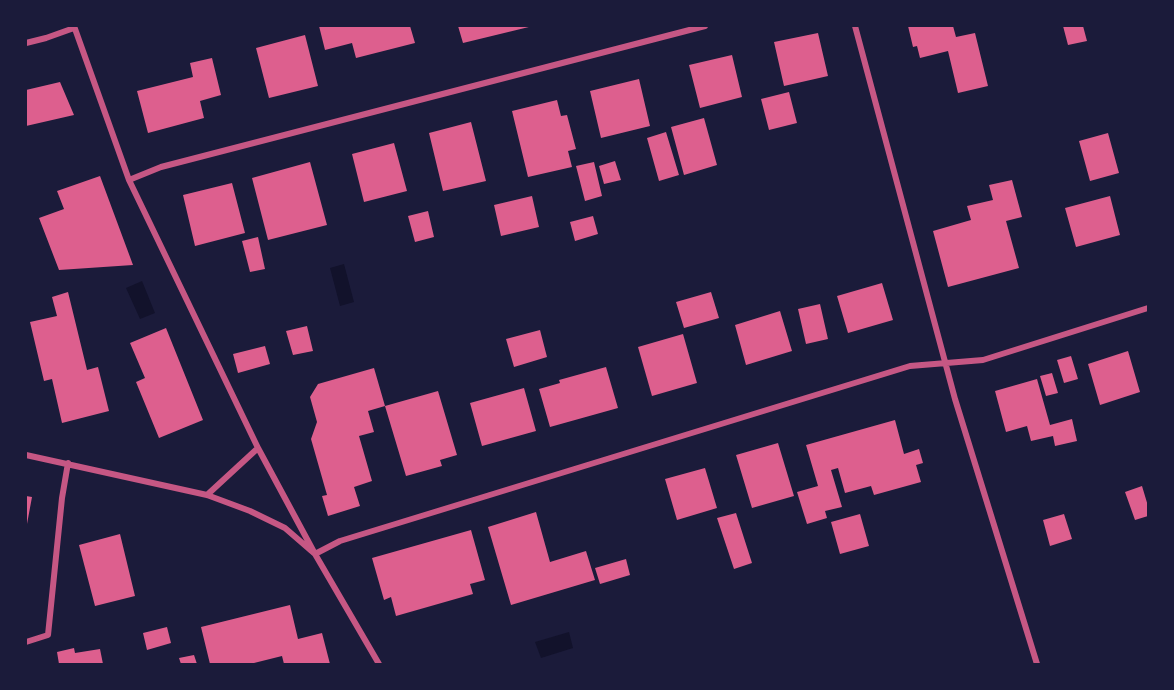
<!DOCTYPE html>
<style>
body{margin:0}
#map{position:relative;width:1174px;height:690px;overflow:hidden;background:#1b1b3a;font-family:Montserrat,sans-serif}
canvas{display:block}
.frame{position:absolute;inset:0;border:27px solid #1b1b3a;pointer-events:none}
</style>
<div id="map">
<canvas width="1174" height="690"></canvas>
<div class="frame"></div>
</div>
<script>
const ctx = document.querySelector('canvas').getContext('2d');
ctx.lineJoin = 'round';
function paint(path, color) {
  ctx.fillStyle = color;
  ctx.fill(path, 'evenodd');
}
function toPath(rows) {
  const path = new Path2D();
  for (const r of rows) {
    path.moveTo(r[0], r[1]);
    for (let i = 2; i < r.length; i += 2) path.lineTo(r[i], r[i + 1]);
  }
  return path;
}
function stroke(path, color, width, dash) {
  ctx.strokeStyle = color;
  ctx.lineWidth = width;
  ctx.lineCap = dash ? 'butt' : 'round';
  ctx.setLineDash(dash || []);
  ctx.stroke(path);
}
paint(toPath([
 [344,264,354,302,340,306,330,268],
 [142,281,155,313,140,319,126,288],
 [569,632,573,648,541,658,535,642]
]), '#12122b');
paint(toPath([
 [319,26,410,26,415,43,356,58,352,43,325,50],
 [458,26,533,26,463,43],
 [908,26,953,26,956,37,975,33,988,86,958,93,948,51,920,58,917,46,913,47],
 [1063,26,1083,26,1087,41,1068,45],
 [818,33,828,76,784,86,774,42],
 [305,35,318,86,269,98,256,48],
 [732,55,742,97,700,108,689,65],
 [212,58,221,95,200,101,204,118,148,133,137,91,193,77,190,63],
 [639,79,650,126,601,138,590,91],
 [60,82,74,115,26,126,26,90],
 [789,92,797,123,769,130,761,99],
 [557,100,561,116,567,115,576,149,568,151,572,167,528,177,512,111],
 [704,118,717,165,684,175,671,127],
 [471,122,486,181,443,191,429,133],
 [666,132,679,175,659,181,647,138],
 [1108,133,1119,173,1090,181,1079,141],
 [394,143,407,191,364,202,352,154],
 [615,161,621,180,604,184,599,166],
 [310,162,327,225,268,240,252,178],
 [594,162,602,196,585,201,576,166],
 [100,176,133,265,59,270,39,218,64,209,57,191],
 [1012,180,1022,217,1006,221,1019,268,948,287,933,231,971,220,967,206,993,200,989,185],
 [232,183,245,233,195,246,183,195],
 [532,196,539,227,501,236,494,205],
 [1110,196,1120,235,1076,247,1065,208],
 [428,211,434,237,415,242,408,216],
 [593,216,598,234,575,241,570,222],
 [258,237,265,269,250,272,242,241],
 [882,283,893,320,848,333,837,296],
 [68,292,87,370,98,367,109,411,62,423,52,379,44,381,30,322,57,316,52,297],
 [711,292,719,318,684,328,676,302],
 [820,304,828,339,806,344,798,309],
 [780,311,792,351,746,365,735,325],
 [307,326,313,351,293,355,286,331],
 [166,328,203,420,159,438,136,382,145,378,130,343],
 [540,330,547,357,514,367,506,339],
 [683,334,697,383,652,396,638,347],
 [265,346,270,364,238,373,233,354],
 [1128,351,1140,392,1100,405,1088,364],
 [1071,356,1078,379,1064,383,1057,360],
 [606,367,618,408,550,427,539,389,560,383,559,380],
 [374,368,385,406,368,411,374,432,359,436,372,481,354,487,360,506,328,516,322,496,327,495,311,439,317,422,310,397,318,384],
 [1052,373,1058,393,1046,396,1040,376],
 [1037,379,1050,425,1072,419,1077,441,1055,446,1053,436,1031,441,1027,426,1006,432,995,391],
 [524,388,536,431,482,446,470,403],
 [438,391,457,455,440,460,442,466,406,476,385,406],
 [895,420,904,454,919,449,923,463,916,465,921,482,874,495,871,486,845,493,838,468,831,470,842,507,825,511,827,518,807,524,797,492,818,486,806,445],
 [778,443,794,496,752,508,736,455],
 [705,468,717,508,677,520,665,479],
 [1142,486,1148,506,1148,516,1135,520,1125,492],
 [26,496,32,497,27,524,26,524],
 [536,512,550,562,586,551,595,580,511,605,488,527],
 [736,513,752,563,734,569,717,518],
 [860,514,869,546,840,554,831,522],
 [1064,514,1072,539,1050,546,1043,520],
 [471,530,485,580,470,584,473,594,396,616,391,597,384,600,372,558],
 [120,534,135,596,95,606,79,545],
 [626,559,630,575,600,584,595,568],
 [290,605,298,639,322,633,330,664,284,664,282,656,250,664,210,664,201,627],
 [167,627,171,643,147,650,143,633],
 [74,648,75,653,100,649,103,664,59,664,57,652],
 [194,655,197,664,181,664,179,658]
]), '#dd5f8e');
stroke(toPath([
 [74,26,129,180,258,448,207,495],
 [855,26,955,399,1037,664],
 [26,43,46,38,74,28],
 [129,180,161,167,705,26],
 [258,448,315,554,340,541,910,366,983,360,1148,308],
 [26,455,207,495,250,511,285,528,315,554,379,664],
 [26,642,48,635,62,498,68,463]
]), '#c65784', 6);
</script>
